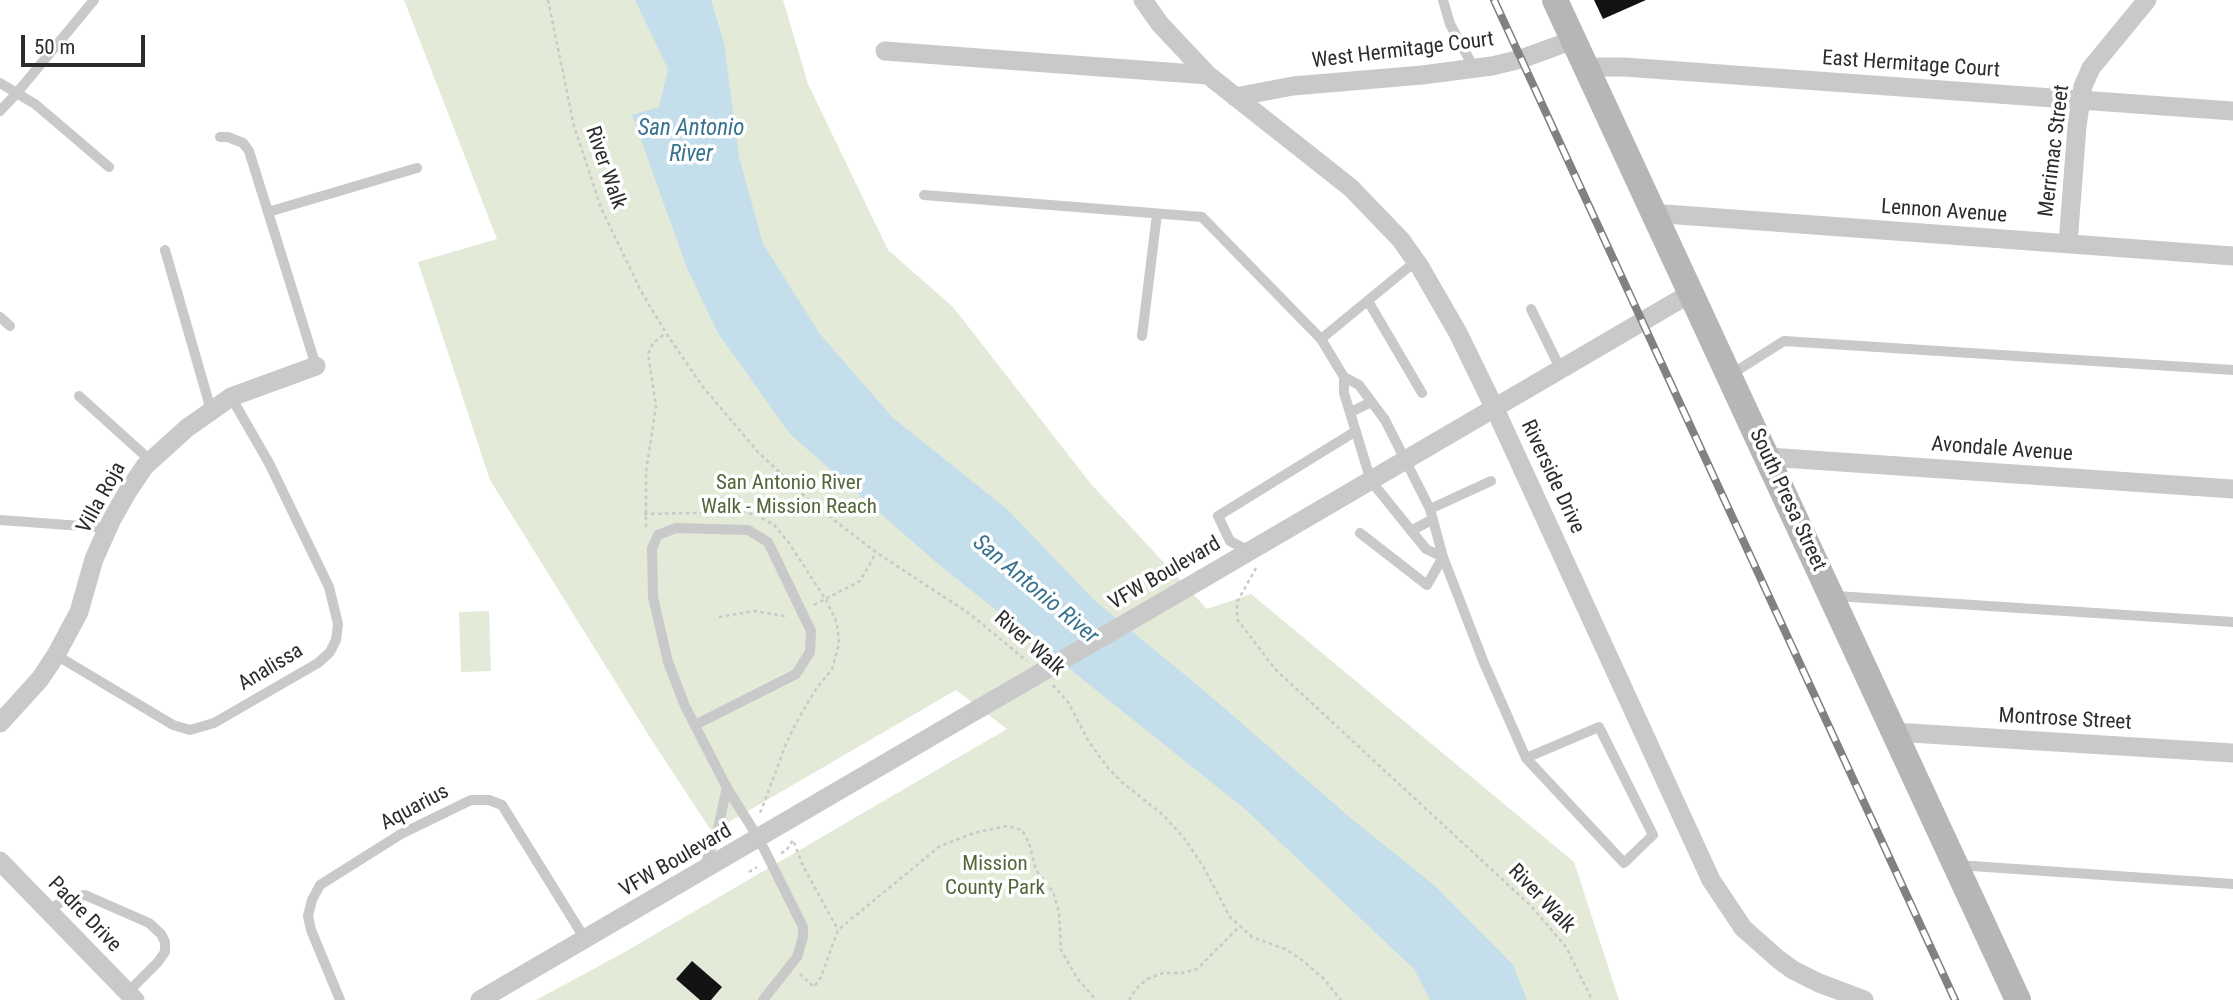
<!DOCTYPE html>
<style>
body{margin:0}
#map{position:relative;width:2233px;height:1000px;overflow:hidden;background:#fff;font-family:"Roboto Condensed",sans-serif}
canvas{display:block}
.scale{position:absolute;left:21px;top:35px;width:124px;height:32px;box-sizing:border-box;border:4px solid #2c2c2c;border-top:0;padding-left:9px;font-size:21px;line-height:24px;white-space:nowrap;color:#2c2c2c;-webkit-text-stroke:5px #fff;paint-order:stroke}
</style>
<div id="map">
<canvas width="2233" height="1000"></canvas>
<div class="scale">50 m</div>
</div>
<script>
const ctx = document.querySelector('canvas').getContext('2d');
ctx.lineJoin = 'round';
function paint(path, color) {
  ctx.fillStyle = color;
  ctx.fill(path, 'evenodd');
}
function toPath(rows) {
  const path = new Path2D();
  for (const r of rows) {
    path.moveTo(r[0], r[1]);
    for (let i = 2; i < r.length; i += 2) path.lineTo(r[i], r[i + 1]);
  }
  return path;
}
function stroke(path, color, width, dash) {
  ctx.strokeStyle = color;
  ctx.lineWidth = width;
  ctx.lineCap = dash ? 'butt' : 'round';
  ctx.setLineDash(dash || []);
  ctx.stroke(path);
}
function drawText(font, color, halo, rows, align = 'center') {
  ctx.font = font + ' "Roboto Condensed",sans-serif';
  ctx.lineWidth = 7;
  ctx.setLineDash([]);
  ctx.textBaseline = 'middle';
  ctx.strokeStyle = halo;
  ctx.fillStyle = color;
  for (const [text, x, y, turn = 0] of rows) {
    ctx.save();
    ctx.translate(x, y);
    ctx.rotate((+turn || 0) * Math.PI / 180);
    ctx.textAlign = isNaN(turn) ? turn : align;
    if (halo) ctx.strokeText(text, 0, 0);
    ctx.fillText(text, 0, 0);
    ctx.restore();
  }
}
paint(toPath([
 [404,0,783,0,808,84,888,250,953,307,1091,484,1207,609,1251,594,1574,862,1619,1000,536,1000,623,953,1007,729,956,690,712,832,651,739,490,480,418,262,497,239],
 [489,611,491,671,461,672,459,612]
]), '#e3ead8');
paint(toPath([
 [635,0,711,0,724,43,739,157,763,244,820,334,892,417,1007,509,1094,600,1208,694,1346,814,1436,887,1513,965,1527,1000,1430,1000,1414,969,1246,810,937,563,790,434,718,333,687,268,632,115,659,107,668,69]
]), '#c4deeb');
paint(toPath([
 [1594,0,1646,0,1603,19],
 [692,961,722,987,711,1000,700,1000,676,979]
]), '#131313');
stroke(toPath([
 [548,0,574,126,601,208,641,291,666,333,703,387,758,452,813,504,877,553,970,614,1027,661],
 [644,514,744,512,756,515,774,525,789,543,826,600,837,623,839,644,832,669,814,692,795,725,786,744,761,811,759,812],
 [646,527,646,472,656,405,648,354,653,343,666,333],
 [1256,568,1237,602,1237,619,1276,670,1532,907,1566,947,1592,1000],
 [814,605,860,581,876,553],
 [719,617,754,611,784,616,788,615],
 [1053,685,1068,702,1089,742,1108,768,1123,783,1163,815,1184,838,1203,866,1230,917,1252,937,1285,949,1302,960,1323,978,1341,1000],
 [781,853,786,851,793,840,803,866,838,930],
 [749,872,757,867],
 [800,974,814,987,821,977,838,930,940,846,974,833,1007,826,1022,830,1029,843,1036,870,1053,892,1059,912,1061,950,1077,978,1096,1000],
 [1129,1000,1136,989,1147,979,1163,973,1182,973,1197,969,1239,927]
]), '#c9c9c9', 2.5, [3.5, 3.5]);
stroke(toPath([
 [1443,0,1450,24,1474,68],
 [0,83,35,104,109,167],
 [0,111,16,94,94,0],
 [220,137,228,137,243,143,249,151,316,366],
 [924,195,1202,217,1321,339,1344,377,1359,385,1385,420,1430,509,1443,557,1426,549,1371,481,1344,393,1344,377],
 [268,212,417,168],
 [165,250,211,410],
 [1368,301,1422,393],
 [1531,309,1561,370],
 [0,317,10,326],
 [1142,336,1157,214],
 [1321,339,1416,261],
 [1730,375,1784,341,2233,370],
 [79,396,151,461],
 [1351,412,1371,402],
 [1430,509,1491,481],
 [0,520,108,528],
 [1411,531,1433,519],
 [1360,533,1427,585,1443,557],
 [1249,551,1230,541,1218,516,1356,431],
 [1443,557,1484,663,1526,758,1599,727,1653,835,1624,863,1526,758],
 [1836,596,2233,622],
 [56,655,173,725,190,730,214,723,318,663,330,652,336,640,338,624,329,587,269,463,231,397],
 [695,725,796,674,810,652,811,631,768,542,748,530,676,528,658,535,652,548,653,597,668,662,685,706,727,788,759,839,803,927,803,937,797,957,763,1000],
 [1958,865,2233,884],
 [704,867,717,833,727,787],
 [48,910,67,899,85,895,149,923,161,934,165,942,165,952,158,962,128,992],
 [340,1000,311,930,308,916,312,900,320,885,401,834,471,800,489,800,502,805,585,939]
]), '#c9c9c9', 10);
stroke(toPath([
 [1143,0,1160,24,1208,75,1351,188,1401,240,1420,267,1458,333,1495,409,1711,880,1743,928,1778,959,1793,970,1819,983,1864,1000],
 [885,51,1208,75],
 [1586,67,1624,67,2233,111],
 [1235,97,1293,86,1422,75,1492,66,1521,59,1573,40],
 [1652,213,2233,256],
 [2068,244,2077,126,2083,86,2091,68,2147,0],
 [1768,457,2233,489],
 [1202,579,1691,293],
 [0,723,40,679,56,655,79,612,94,559,112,519,128,491,145,466,187,428,231,397,316,366],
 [1894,732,2233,753],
 [0,861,135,1000],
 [480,1000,980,708]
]), '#c9c9c9', 19);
stroke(toPath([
 [1555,0,2018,1000]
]), '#b6b6b6', 26);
const rail = toPath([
 [1494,0,1955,1000]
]);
stroke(rail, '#818181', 8);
stroke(rail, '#fff', 5, [16]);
stroke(toPath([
 [980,708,1202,579]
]), '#c9c9c9', 19);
drawText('21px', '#2c2c2c', '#fff', [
 ["West Hermitage Court",1403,51,-7],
 ["East Hermitage Court",1911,65,4],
 ["Merrimac Street",2055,151,-83],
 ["River Walk",605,168,71],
 ["Lennon Avenue",1944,212,4],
 ["Avondale Avenue",2002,450,4],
 ["Riverside Drive",1552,477,65],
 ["Villa Roja",102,498,-61],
 ["South Presa Street",1787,500,65],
 ["VFW Boulevard",1165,574,-30],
 ["River Walk",1029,644,41],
 ["Analissa",271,668,-31],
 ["Montrose Street",2065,720,3],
 ["Aquarius",415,808,-28],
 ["VFW Boulevard",676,861,-30],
 ["River Walk",1541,899,46],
 ["Padre Drive",84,915,46]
]);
drawText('21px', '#526739', '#fff', [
 ["San Antonio River",789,484],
 ["Walk - Mission Reach",789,508],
 ["Mission",995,865],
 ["County Park",995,889]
]);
drawText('italic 23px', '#39728e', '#fff', [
 ["San Antonio",691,129],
 ["River",691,155],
 ["San Antonio River",1035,590,40]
]);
</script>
